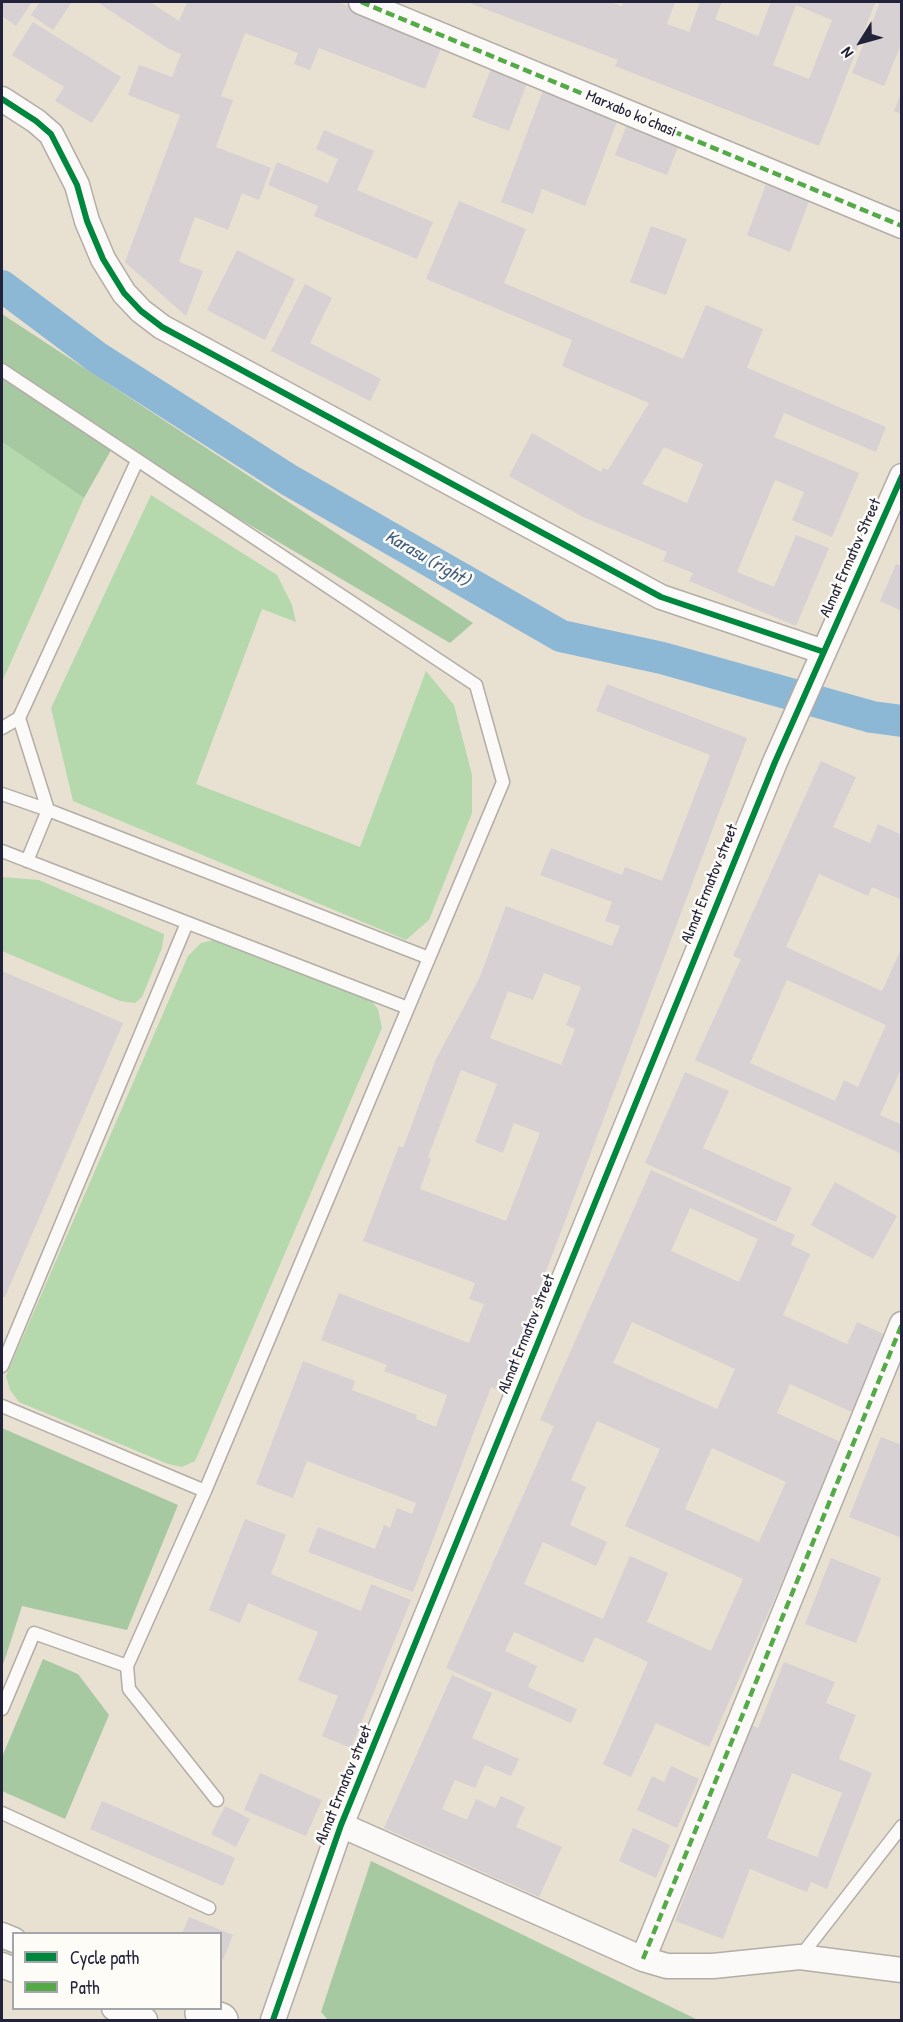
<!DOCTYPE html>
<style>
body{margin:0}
#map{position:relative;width:903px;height:2022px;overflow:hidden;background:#e8e0d1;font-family:"Patrick Hand",sans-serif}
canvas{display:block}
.frame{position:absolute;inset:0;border:3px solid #22223b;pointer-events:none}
.legend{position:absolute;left:12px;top:1932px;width:210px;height:78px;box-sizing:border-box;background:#fdfcf7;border:2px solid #a5a5ac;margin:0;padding:8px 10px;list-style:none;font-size:18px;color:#22223b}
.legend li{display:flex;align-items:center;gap:12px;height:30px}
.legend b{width:30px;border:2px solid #a5a5ac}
.north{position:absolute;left:831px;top:12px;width:60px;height:60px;-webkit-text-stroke:4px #fdfcf7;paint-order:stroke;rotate:233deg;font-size:16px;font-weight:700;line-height:24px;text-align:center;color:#22223b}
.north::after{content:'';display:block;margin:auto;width:21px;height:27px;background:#22223b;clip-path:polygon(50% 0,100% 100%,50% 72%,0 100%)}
</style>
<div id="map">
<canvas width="903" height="2022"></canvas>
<div class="frame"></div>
<ul class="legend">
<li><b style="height:8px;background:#00873e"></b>Cycle path</li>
<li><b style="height:8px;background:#53aa46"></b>Path</li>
</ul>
<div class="north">N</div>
</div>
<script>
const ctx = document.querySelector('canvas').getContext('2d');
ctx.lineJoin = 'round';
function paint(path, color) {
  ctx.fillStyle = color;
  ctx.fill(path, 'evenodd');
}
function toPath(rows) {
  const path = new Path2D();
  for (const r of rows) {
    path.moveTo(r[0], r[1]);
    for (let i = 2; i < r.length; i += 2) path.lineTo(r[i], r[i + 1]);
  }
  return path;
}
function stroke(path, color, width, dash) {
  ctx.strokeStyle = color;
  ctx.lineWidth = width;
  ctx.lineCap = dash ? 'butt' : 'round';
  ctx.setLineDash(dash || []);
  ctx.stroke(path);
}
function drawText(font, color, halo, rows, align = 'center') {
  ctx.font = font + ' "Patrick Hand",sans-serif';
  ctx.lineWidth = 5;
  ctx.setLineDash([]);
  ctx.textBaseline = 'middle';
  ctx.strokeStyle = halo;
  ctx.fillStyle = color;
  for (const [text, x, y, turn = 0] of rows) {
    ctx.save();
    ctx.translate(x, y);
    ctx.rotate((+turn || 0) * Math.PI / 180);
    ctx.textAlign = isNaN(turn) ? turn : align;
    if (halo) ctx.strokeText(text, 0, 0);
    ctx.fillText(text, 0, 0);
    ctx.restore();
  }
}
paint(toPath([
 [2,442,84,498,2,682],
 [151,495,277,575,292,605,296,622,262,609,196,784,360,847,426,671,454,705,472,775,472,813,429,920,406,940,73,801,51,708],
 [2,877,39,880,164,934,162,948,142,997,135,1003,120,1001,2,951],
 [214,940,369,998,378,1009,382,1028,204,1441,195,1461,182,1467,168,1464,19,1402,10,1390,6,1376,188,956,201,943]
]), '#b5d9ad');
paint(toPath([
 [2,314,473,623,450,643,114,445,84,498,2,442],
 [2,1428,178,1505,127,1630,22,1606,2,1668],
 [43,1659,78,1674,109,1715,65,1819,2,1791,2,1757],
 [371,1861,698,2020,328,2020,321,2012]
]), '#a7c9a1');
stroke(toPath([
 [2,286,98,358,289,480,561,636,662,658,872,717,902,721]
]), '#8cb7d5', 32);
paint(toPath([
 [2,2,32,2,16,26,2,16],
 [40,2,72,2,53,30,31,15],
 [97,2,150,2,179,21,187,2,337,2,411,30,409,36,441,48,425,89,319,48,310,70,294,64,298,53,245,33,221,96,233,100,216,147,271,168,259,200,242,193,228,230,195,217,179,262,203,271,186,316,125,262,180,115,128,95,139,65,172,77,181,54,169,49],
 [467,2,610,2,622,6,623,2,675,2,667,24,689,32,700,2,722,2,715,19,758,36,771,2,875,3,819,146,615,66,618,60],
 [796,5,832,20,809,79,773,65],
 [880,2,902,2,902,42,884,86,852,73],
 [33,22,121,77,92,123,55,101,64,87,12,55],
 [491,69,527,83,509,131,472,117],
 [544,88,619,116,585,206,542,189,533,214,501,202],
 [901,93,902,93,902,114,894,111],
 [628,122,680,142,667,175,615,155],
 [324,130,374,151,357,190,433,222,417,259,314,216,318,206,268,185,277,162,328,183,338,159,316,149],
 [768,179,811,196,790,252,747,235],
 [459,201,526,229,504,283,683,359,706,305,763,329,747,368,886,427,876,452,784,413,774,437,859,473,832,537,792,520,804,492,775,480,737,572,774,587,796,535,829,548,796,626,689,581,693,573,663,561,667,552,583,517,509,476,532,433,601,472,603,468,608,470,649,403,562,366,572,340,426,279],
 [664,447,703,464,687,503,642,484],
 [651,226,687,239,666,295,630,282],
 [237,250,295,279,265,340,207,310],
 [305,284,332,298,310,343,381,379,370,401,271,351],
 [896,564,902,566,902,611,880,601],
 [607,684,747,738,501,1391,491,1387,413,1592,308,1552,318,1527,375,1549,384,1525,390,1528,397,1508,412,1514,416,1503,307,1461,293,1498,256,1484,303,1361,355,1381,352,1390,417,1415,416,1419,436,1427,447,1395,384,1371,387,1365,321,1340,339,1293,469,1343,484,1304,469,1299,475,1283,363,1241,399,1146,403,1148,436,1059,479,979,506,906,612,946,620,926,605,921,612,902,540,875,551,848,622,875,625,867,662,881,710,755,596,711],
 [544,973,581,987,566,1025,575,1029,561,1065,490,1038,508,991,533,1000],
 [461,1070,497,1084,475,1142,503,1153,514,1123,540,1133,506,1221,420,1189,431,1159,428,1157],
 [821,761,856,777,833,827,870,843,878,824,902,835,902,900,872,887,868,896,819,874,786,947,882,991,902,947,902,1067,880,1115,902,1125,902,1154,695,1060,741,959,733,956],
 [787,980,886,1025,858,1087,844,1080,835,1101,750,1063],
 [2,971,123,1023,5,1297,2,1296],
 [685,1072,729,1091,703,1148,792,1188,776,1222,645,1163],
 [651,1170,795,1235,791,1245,810,1254,783,1315,847,1344,857,1322,888,1336,854,1413,790,1384,777,1413,843,1443,709,1747,656,1723,631,1777,603,1764,648,1662,595,1637,583,1663,514,1632,505,1651,537,1666,528,1687,577,1709,571,1723,446,1668,554,1426,540,1420],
 [690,1208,758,1239,739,1282,671,1251],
 [632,1322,735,1369,717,1409,613,1363],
 [597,1421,660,1449,625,1526,743,1579,711,1651,647,1622,668,1573,630,1556,603,1619,524,1584,543,1542,596,1566,607,1542,570,1525,586,1487,571,1480],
 [712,1448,786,1482,759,1542,685,1509],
 [835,1182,897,1216,873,1259,811,1225],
 [881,1437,902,1445,900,1537,849,1517],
 [245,1519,286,1535,271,1574,361,1611,371,1584,411,1600,351,1748,322,1736,338,1696,298,1680,318,1632,248,1603,240,1623,209,1610],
 [831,1558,881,1578,856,1643,805,1624],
 [784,1662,835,1682,826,1703,856,1715,839,1759,872,1773,827,1889,811,1882,807,1892,750,1869,723,1939,675,1921,751,1725,758,1728],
 [792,1773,842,1793,817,1857,767,1838],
 [452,1675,492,1693,472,1738,519,1759,511,1776,485,1765,475,1788,455,1780,442,1809,467,1820,476,1799,495,1808,501,1796,525,1807,516,1827,562,1847,539,1897,384,1828],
 [671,1766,699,1779,677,1828,637,1810,652,1776,664,1782],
 [260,1773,322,1800,306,1836,244,1810],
 [102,1801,235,1858,223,1886,90,1829],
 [225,1806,250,1819,236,1847,211,1834],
 [633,1828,670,1845,656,1878,619,1861],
 [189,1917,233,1935,223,1960,220,1959,220,1934,182,1934]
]), '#d7d1d3');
const lane = toPath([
 [2,370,476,685,503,782,205,1491,2,1406],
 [2,728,19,718,137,461],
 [2,794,48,810,19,718],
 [2,851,408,1008],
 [27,861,48,810,429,958],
 [2,1366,187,923],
 [205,1491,127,1666,129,1689,217,1800],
 [2,1709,34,1633,127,1666],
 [2,1813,209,1908],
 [800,1957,902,1826]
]);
const street = toPath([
 [361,2,902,226],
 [2,99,36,121,51,134,77,185,87,221,103,259,124,293,141,311,162,327,661,597,824,652],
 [341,1825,643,1959,667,1966,713,1966,800,1957,902,1970],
 [2,1935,14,1940],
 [643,1959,902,1324],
 [2,1965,14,1970],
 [114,2008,145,2020],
 [273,2020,341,1825,775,762,902,476]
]);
const secondary = toPath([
 [202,2013,221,2020]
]);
stroke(lane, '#b3ada7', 15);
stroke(street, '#b3ada7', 27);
stroke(secondary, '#b3ada7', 36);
stroke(lane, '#fcfaf8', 12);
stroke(street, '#fcfaf8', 24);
stroke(secondary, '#fcfaf8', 33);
stroke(toPath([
 [361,2,902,226],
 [643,1959,902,1324]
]), '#53aa46', 4.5, [9, 4.5]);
stroke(toPath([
 [2,99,36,121,51,134,77,185,87,221,103,259,124,293,141,311,162,327,661,597,824,652],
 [273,2020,341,1825,775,762,902,476]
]), '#00873e', 6);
drawText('16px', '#22223b', '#fdfcf7', [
 ["Marxabo ko'chasi",631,114,23],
 ["Almat Ermatov Street",851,558,-66],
 ["Almat Ermatov street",710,884,-68],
 ["Almat Ermatov street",527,1334,-68],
 ["Almat Ermatov street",344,1785,-68]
]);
drawText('italic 18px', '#405d81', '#fdfcf7', [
 ["Karasu (right)",427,559,30]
]);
</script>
